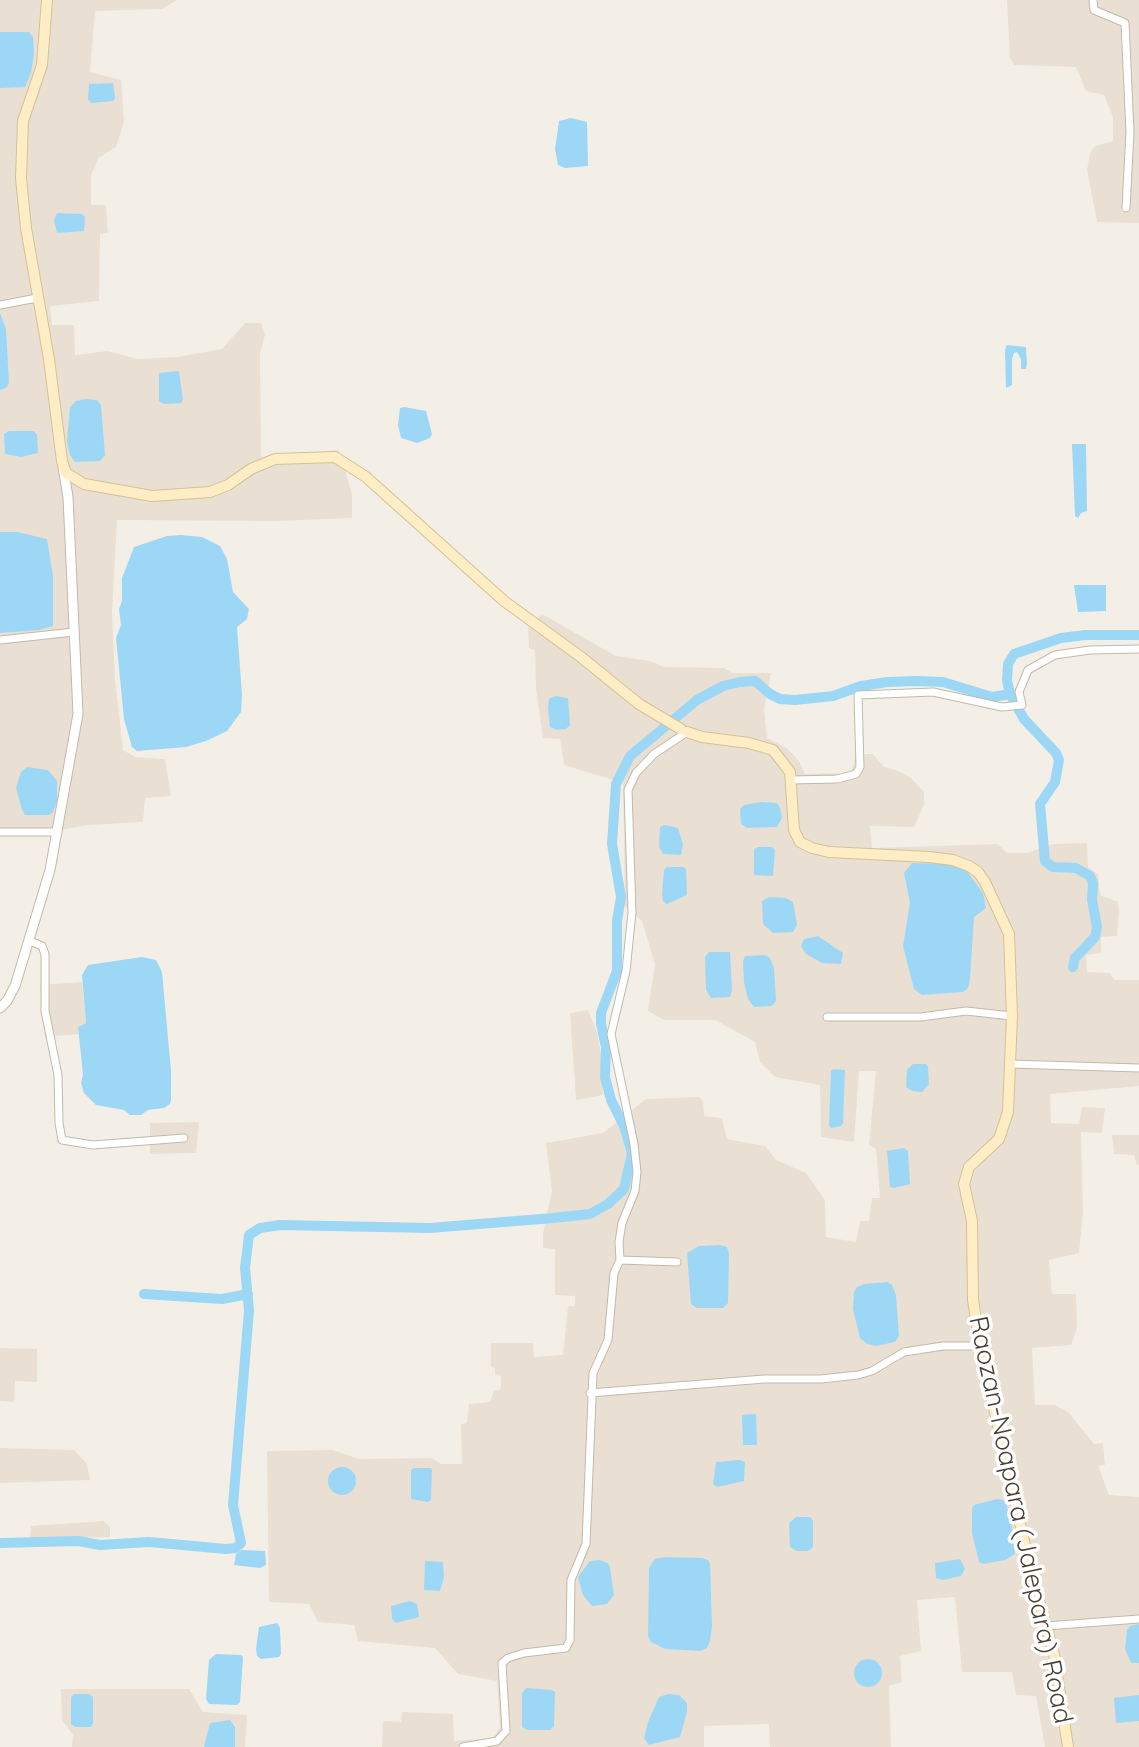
<!DOCTYPE html>
<style>
body{margin:0}
canvas{display:block;background:#f4efe6}
</style>
<canvas width="1139" height="1747"></canvas>
<script>
const ctx = document.querySelector('canvas').getContext('2d');
ctx.lineJoin = 'round';
function paint(path, color) {
  ctx.fillStyle = color;
  ctx.fill(path, 'evenodd');
}
function toPath(rows) {
  const path = new Path2D();
  for (const r of rows) {
    if (r.length === 3) {
      path.moveTo(r[0] + r[2], r[1]);
      path.arc(r[0], r[1], r[2], 0, 2 * Math.PI);
      continue;
    }
    path.moveTo(r[0], r[1]);
    for (let i = 2; i < r.length; i += 2) path.lineTo(r[i], r[i + 1]);
  }
  return path;
}
function stroke(path, color, width, dash) {
  ctx.strokeStyle = color;
  ctx.lineWidth = width;
  ctx.lineCap = dash ? 'butt' : 'round';
  ctx.setLineDash(dash || []);
  ctx.stroke(path);
}
function drawText(font, color, halo, rows, align = 'center') {
  ctx.font = font + ' Quicksand,sans-serif';
  ctx.lineWidth = 7;
  ctx.setLineDash([]);
  ctx.textBaseline = 'middle';
  ctx.strokeStyle = halo;
  ctx.fillStyle = color;
  for (const [text, x, y, turn = 0] of rows) {
    ctx.save();
    ctx.translate(x, y);
    ctx.rotate((+turn || 0) * Math.PI / 180);
    ctx.textAlign = isNaN(turn) ? turn : align;
    if (halo) ctx.strokeText(text, 0, 0);
    ctx.fillText(text, 0, 0);
    ctx.restore();
  }
}
paint(toPath([
 [0,0,177,0,162,9,95,11,90,72,121,80,124,122,116,147,98,158,91,176,91,205,106,205,108,233,100,234,99,301,50,306,52,325,74,325,75,355,107,351,138,359,177,357,222,349,245,323,261,323,265,335,260,354,261,457,339,450,352,494,352,518,276,521,117,520,112,612,115,679,123,750,135,757,165,759,171,796,145,798,143,822,88,825,33,835,0,836],
 [1007,0,1139,0,1139,223,1097,222,1087,170,1090,153,1095,146,1113,141,1113,117,1104,95,1086,91,1076,67,1014,65,1010,58],
 [542,614,616,656,650,661,664,667,724,668,733,673,771,673,764,709,767,738,787,748,799,761,805,774,841,773,852,770,856,754,873,754,884,767,896,770,911,778,924,792,924,805,914,827,870,826,872,848,998,844,1007,853,1027,853,1053,844,1087,843,1088,867,1098,874,1100,895,1118,902,1119,909,1117,936,1101,937,1101,953,1086,955,1087,972,1110,973,1114,980,1139,980,1139,1086,1050,1094,1051,1123,1079,1124,1082,1107,1105,1108,1102,1133,1081,1132,1083,1212,1079,1253,1049,1260,1052,1294,1076,1294,1077,1328,1071,1345,1032,1348,1035,1405,1055,1405,1069,1413,1094,1444,1103,1443,1105,1465,1098,1466,1109,1495,1139,1497,1139,1747,1045,1747,1036,1696,1016,1695,1012,1672,962,1672,955,1597,917,1600,921,1651,900,1656,902,1682,889,1686,891,1747,770,1747,769,1724,704,1726,704,1747,382,1747,383,1721,401,1722,402,1712,453,1714,454,1741,493,1738,500,1728,497,1681,458,1674,435,1648,358,1641,354,1625,318,1622,309,1604,269,1602,267,1451,333,1450,359,1459,432,1458,441,1464,462,1464,461,1424,467,1423,469,1404,490,1402,494,1391,501,1389,501,1376,495,1375,495,1368,491,1367,491,1343,533,1343,534,1357,563,1355,568,1306,575,1306,575,1296,555,1295,555,1249,543,1248,543,1233,552,1191,546,1143,603,1133,646,1099,699,1097,703,1102,704,1116,722,1118,727,1139,765,1146,776,1160,806,1173,825,1200,826,1237,856,1242,860,1221,869,1221,872,1198,880,1198,876,1149,869,1145,876,1071,859,1071,854,1142,821,1137,820,1085,775,1077,760,1062,755,1042,715,1020,664,1020,648,1011,655,964,642,921,625,907,623,783,564,765,560,739,543,738,536,688,535,650,529,648,528,628],
 [82,982,86,1023,78,1027,79,1034,45,1037,40,985],
 [588,1010,597,1032,602,1059,603,1095,576,1100,570,1013],
 [199,1122,196,1153,150,1154,150,1123],
 [1112,1135,1139,1135,1139,1165,1137,1165,1134,1155,1114,1154],
 [0,1348,37,1349,37,1382,15,1381,14,1402,0,1401],
 [0,1448,74,1450,87,1464,90,1480,0,1483],
 [104,1521,110,1527,110,1537,30,1539,31,1526],
 [61,1689,189,1689,203,1712,247,1715,245,1747,72,1747,73,1735,62,1720]
]), '#e9e0d3');
paint(toPath([
 [0,32,29,32,33,37,34,54,31,73,25,87,0,88],
 [113,83,115,98,113,101,92,103,88,100,89,84],
 [571,118,587,122,588,166,565,168,558,165,555,149,559,121],
 [57,213,82,214,85,217,84,231,57,233,54,220],
 [0,313,6,329,9,383,6,388,0,390],
 [1007,345,1026,347,1027,363,1026,369,1021,369,1021,359,1017,352,1014,353,1012,359,1012,385,1006,388,1005,350],
 [179,371,183,400,181,403,164,404,159,401,159,373],
 [86,399,97,400,101,405,105,455,100,461,75,462,70,455,67,441,70,407,76,401],
 [404,407,426,411,432,434,430,438,417,443,401,438,398,425,400,408],
 [9,431,34,431,37,435,38,453,21,457,5,454,4,434],
 [1072,444,1086,444,1087,511,1081,513,1078,518,1075,516],
 [0,532,17,532,47,539,53,576,53,626,39,630,0,633],
 [181,535,202,537,220,546,227,559,233,592,249,609,247,619,237,627,242,695,241,712,227,731,206,741,186,747,137,751,132,747,124,719,116,638,121,625,119,609,122,601,122,578,134,547,167,536],
 [1074,585,1106,585,1106,611,1078,612],
 [555,696,568,698,570,725,566,729,557,730,550,727,548,708,549,699],
 [27,767,48,770,57,781,57,801,53,812,49,815,25,815,22,810,16,788,21,772],
 [761,802,777,803,780,808,782,818,777,827,747,828,741,824,740,809,744,805],
 [665,825,678,828,683,844,681,855,663,854,659,847,660,827],
 [758,847,772,847,775,850,773,876,754,875,754,849],
 [912,863,948,864,966,870,983,893,986,908,974,917,970,979,968,988,963,992,922,995,914,989,903,946,910,903,904,873],
 [667,867,684,867,686,869,687,895,667,904,663,901,662,894,664,870],
 [769,897,786,898,793,902,797,925,793,932,773,933,763,924,762,901],
 [818,936,843,953,841,964,822,963,806,954,801,946,804,939],
 [709,952,730,952,732,990,730,997,711,998,706,990,705,957],
 [765,955,770,958,774,968,776,1001,772,1006,754,1007,748,999,744,982,743,961,745,956],
 [142,957,156,960,162,972,171,1071,171,1100,170,1104,164,1108,148,1110,141,1115,130,1115,124,1110,96,1105,84,1093,81,1083,83,1075,78,1027,86,1023,82,975,88,965],
 [913,1064,926,1064,928,1067,929,1084,922,1092,912,1091,906,1087,907,1070],
 [833,1069,845,1070,843,1123,841,1126,831,1128,829,1126,831,1071],
 [904,1148,908,1151,910,1184,894,1188,890,1187,887,1151],
 [720,1245,727,1247,729,1254,728,1303,723,1308,697,1308,691,1304,687,1253,699,1246],
 [888,1282,892,1285,896,1295,899,1336,895,1342,876,1346,867,1344,860,1338,853,1309,854,1292,857,1287,864,1284],
 [756,1414,757,1445,743,1445,742,1415],
 [740,1460,745,1462,744,1481,717,1487,713,1484,716,1462],
 [342,1481,14],
 [414,1468,431,1468,432,1470,431,1500,428,1502,411,1499,411,1470],
 [997,1499,1003,1500,1006,1504,1011,1521,1015,1554,1005,1560,983,1564,979,1562,972,1533,972,1508,974,1505],
 [796,1517,810,1517,813,1521,813,1547,808,1551,797,1551,790,1547,789,1523],
 [242,1550,265,1551,266,1565,260,1568,234,1565,236,1554],
 [665,1557,702,1558,708,1560,710,1564,712,1626,710,1641,707,1648,701,1651,665,1649,651,1642,648,1636,649,1568,655,1559],
 [960,1559,965,1569,961,1576,943,1580,936,1578,935,1563],
 [600,1560,608,1563,610,1568,614,1595,607,1604,592,1606,583,1595,578,1577,590,1561],
 [425,1561,443,1562,444,1578,440,1591,424,1590],
 [410,1601,417,1604,419,1617,396,1623,392,1619,391,1606],
 [277,1623,280,1628,281,1654,279,1657,261,1659,257,1656,256,1649,259,1627],
 [1139,1624,1139,1663,1131,1663,1125,1649,1127,1630,1130,1626],
 [216,1654,241,1655,243,1657,240,1702,237,1705,209,1704,206,1699,209,1660],
 [868,1673,14],
 [526,1688,552,1690,555,1692,554,1726,550,1730,528,1730,522,1727,522,1693],
 [74,1694,89,1694,93,1697,93,1723,91,1727,75,1727,71,1724,71,1697],
 [668,1694,679,1695,687,1703,687,1712,680,1737,649,1745,644,1738,648,1722,659,1697],
 [1139,1695,1139,1721,1116,1723,1114,1698],
 [230,1720,235,1727,235,1747,204,1747,210,1723]
]), '#9dd7f6');
stroke(toPath([
 [1073,967,1075,958,1095,937,1097,927,1092,900,1093,883,1090,876,1076,868,1053,867,1045,861,1040,804,1055,782,1059,760,1056,753,1024,719,1010,694,1007,680,1008,664,1014,654,1061,638,1085,635,1139,635],
 [144,1294,222,1299,248,1294],
 [0,1543,78,1541,100,1545,149,1542,226,1549,236,1548,241,1543,233,1505,249,1310,245,1268,249,1235,260,1228,280,1225,430,1228,553,1218,590,1214,608,1204,624,1189,632,1153,624,1126,611,1100,605,1077,606,1047,601,1024,601,1013,617,971,617,921,621,897,612,844,616,784,630,756,697,700,723,686,740,682,755,681,770,694,780,699,795,700,833,696,861,686,887,682,916,681,943,682,992,697,1010,694]
]), '#9dd7f6', 10);
const minor = toPath([
 [1093,0,1094,10,1125,23,1130,132,1126,208],
 [0,305,37,298],
 [0,640,74,632],
 [791,780,837,779,856,774,860,767,858,695,933,692,1002,707,1022,705,1019,692,1028,670,1055,655,1090,650,1139,649],
 [0,832,58,832],
 [30,941,42,946,45,954,45,1011,58,1075,59,1123,62,1140,93,1145,184,1138],
 [827,1017,921,1017,966,1011,1012,1016],
 [1011,1064,1139,1068],
 [677,1262,620,1260,619,1242,622,1223,635,1191,637,1172,634,1144,611,1034,626,971,632,912,628,790,636,773,654,754,687,732],
 [590,1393,764,1379,821,1379,858,1375,872,1371,904,1352,943,1346,980,1346],
 [1046,1626,1139,1619],
 [463,1747,497,1741,506,1731,502,1663,508,1658,524,1653,566,1648,570,1640,571,1580,586,1544,593,1373,608,1340,614,1273,620,1260]
]);
const tertiary = toPath([
 [0,1008,7,1001,15,986,50,870,78,714,68,497,63,467]
]);
const secondary = toPath([
 [47,0,42,65,23,121,21,178,26,228,49,359,62,461,66,473,84,484,152,496,210,492,228,485,251,469,275,459,335,457,366,477,504,601,581,657,639,704,681,729],
 [687,732,702,737,749,743,773,750,790,772,794,830,800,842,812,848,829,852,929,857,953,860,969,866,978,872,985,882,1009,934,1012,1016,1008,1112,999,1139,969,1167,964,1184,972,1221,973,1300,980,1346,1031,1572,1054,1654,1068,1747]
]);
stroke(minor, '#c3b9aa', 9);
stroke(tertiary, '#c3b9aa', 11);
stroke(secondary, '#d7c192', 12);
stroke(minor, '#fff', 7);
stroke(tertiary, '#fff', 9);
stroke(secondary, '#ffedc5', 10);
drawText('26px', '#473f34', '#fff', [
 ["Raozan-Noapara (Jalepara) Road",1020,1520,78]
]);
</script>
